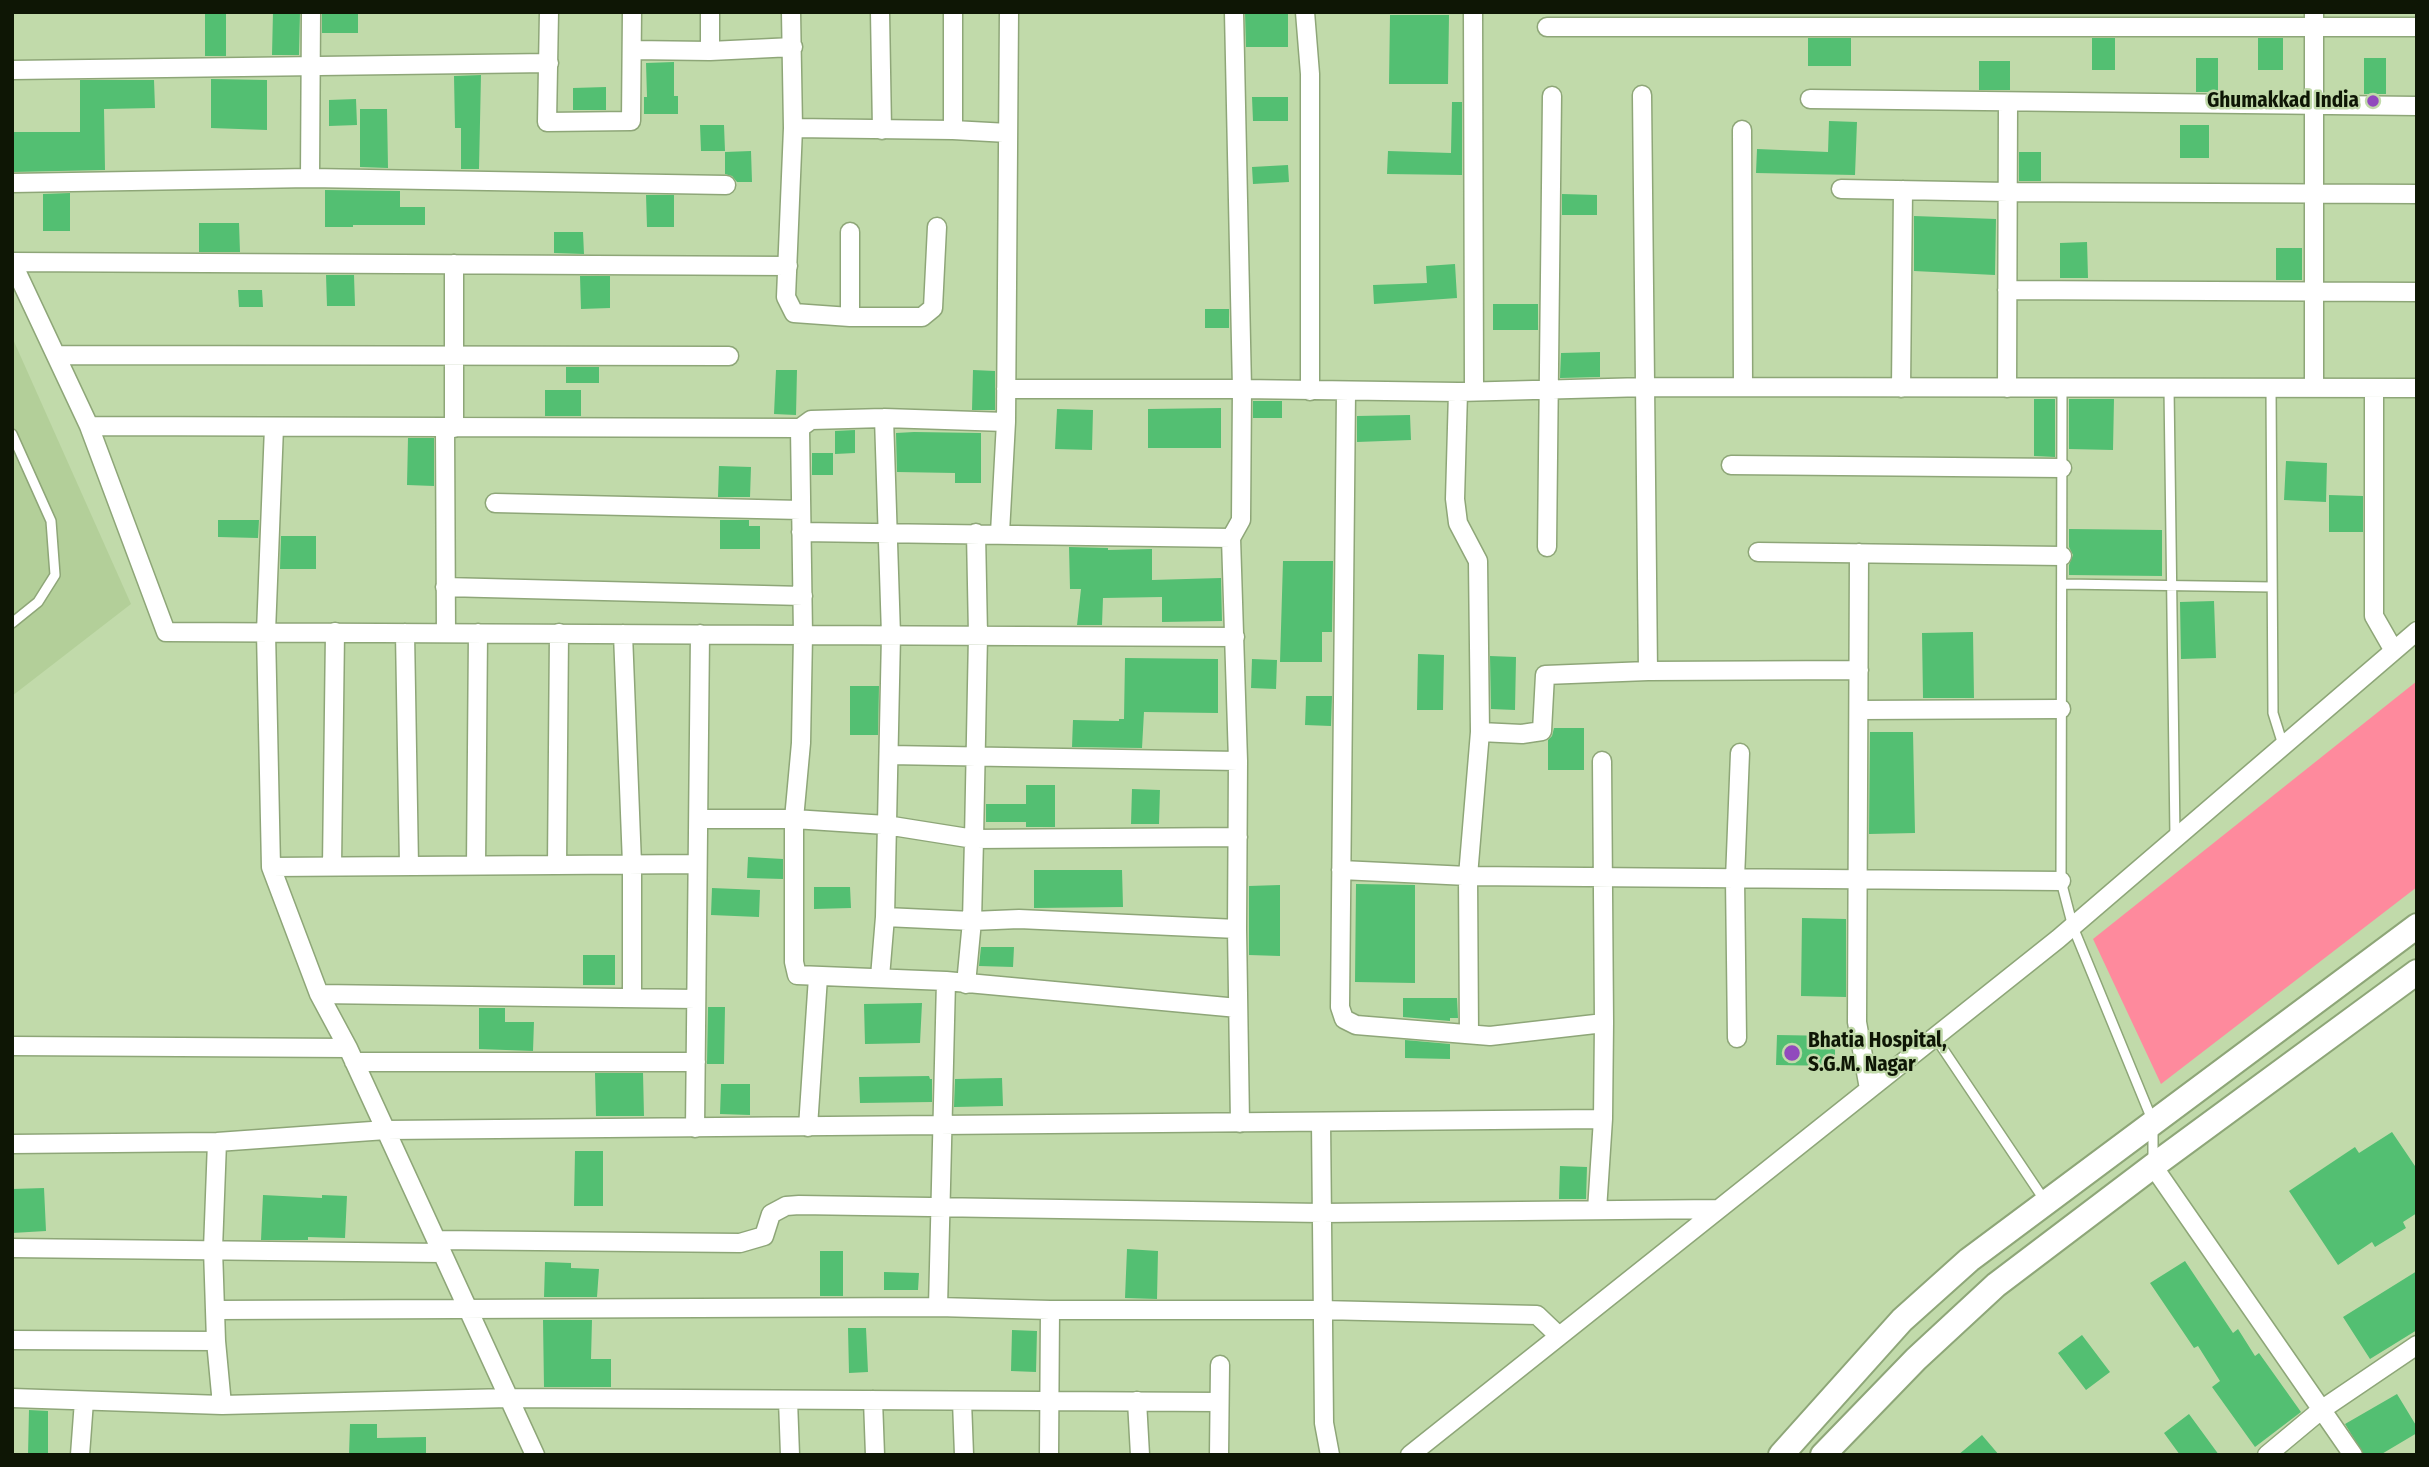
<!DOCTYPE html>
<style>
body{margin:0}
#map{position:relative;width:2429px;height:1467px;overflow:hidden;background:#c1daaa;font-family:"Fira Sans Condensed",sans-serif}
canvas{display:block}
.frame{position:absolute;inset:0;border:14px solid #0e1605;pointer-events:none}
</style>
<div id="map">
<canvas width="2429" height="1467"></canvas>
<div class="frame"></div>
</div>
<script>
const ctx = document.querySelector('canvas').getContext('2d');
ctx.lineJoin = 'round';
function paint(path, color) {
  ctx.fillStyle = color;
  ctx.fill(path, 'evenodd');
}
function toPath(rows) {
  const path = new Path2D();
  for (const r of rows) {
    path.moveTo(r[0], r[1]);
    for (let i = 2; i < r.length; i += 2) path.lineTo(r[i], r[i + 1]);
  }
  return path;
}
function stroke(path, color, width, dash) {
  ctx.strokeStyle = color;
  ctx.lineWidth = width;
  ctx.lineCap = dash ? 'butt' : 'round';
  ctx.setLineDash(dash || []);
  ctx.stroke(path);
}
function drawText(font, color, halo, rows, align = 'center') {
  ctx.font = font + ' "Fira Sans Condensed",sans-serif';
  ctx.lineWidth = 5;
  ctx.setLineDash([]);
  ctx.textBaseline = 'middle';
  ctx.strokeStyle = halo;
  ctx.fillStyle = color;
  for (const [text, x, y, turn = 0] of rows) {
    ctx.save();
    ctx.translate(x, y);
    ctx.rotate((+turn || 0) * Math.PI / 180);
    ctx.textAlign = isNaN(turn) ? turn : align;
    if (halo) ctx.strokeText(text, 0, 0);
    ctx.fillText(text, 0, 0);
    ctx.restore();
  }
}
paint(toPath([
 [12,337,131,604,12,696]
]), '#b3cf99');
paint(toPath([
 [2417,681,2417,887,2161,1084,2093,939]
]), '#fe8a9d');
paint(toPath([
 [205,12,226,12,226,56,205,56],
 [273,12,300,12,299,55,272,55],
 [322,12,358,12,358,33,322,33],
 [1245,12,1288,12,1288,47,1246,47],
 [1390,15,1449,15,1448,84,1389,84],
 [1808,38,1851,38,1851,66,1808,66],
 [2092,38,2115,38,2115,70,2092,70],
 [2258,38,2283,38,2283,70,2258,70],
 [2196,58,2218,58,2218,92,2196,92],
 [2364,58,2386,58,2386,94,2364,94],
 [1979,61,2010,61,2010,90,1979,90],
 [674,62,674,96,678,96,678,114,644,114,644,97,647,97,646,63],
 [481,75,479,169,461,169,461,128,455,128,454,76],
 [211,79,267,80,267,130,211,128],
 [80,80,154,80,155,108,104,109,105,170,12,172,12,132,80,132],
 [606,87,606,110,573,110,573,88],
 [1252,97,1288,97,1288,121,1253,121],
 [356,99,357,125,329,126,329,100],
 [1452,102,1462,102,1462,175,1387,174,1388,151,1451,153],
 [360,109,387,109,388,168,360,167],
 [1829,121,1857,122,1855,175,1756,173,1757,149,1828,152],
 [700,125,724,125,725,151,701,151],
 [2180,125,2209,125,2209,158,2180,158],
 [751,151,752,182,737,182,732,176,725,174,725,152],
 [2019,152,2041,152,2041,181,2019,181],
 [1288,165,1289,182,1253,184,1252,167],
 [325,190,400,191,400,207,425,207,425,225,353,225,353,227,325,227],
 [70,193,70,231,43,231,43,194],
 [1562,194,1597,195,1597,215,1562,215],
 [646,195,674,195,674,227,647,227],
 [1914,216,1996,219,1995,275,1914,271],
 [199,223,239,223,240,252,199,252],
 [554,232,583,232,584,254,554,253],
 [2087,242,2088,278,2060,278,2060,243],
 [2276,248,2302,248,2302,280,2276,280],
 [1455,264,1457,298,1374,304,1373,285,1427,283,1426,266],
 [326,275,354,275,355,306,327,306],
 [580,276,610,276,610,308,581,309],
 [238,290,262,290,263,307,239,307],
 [1493,304,1538,304,1538,330,1493,330],
 [1205,309,1229,309,1229,328,1205,328],
 [1600,352,1600,377,1560,378,1561,353],
 [566,367,599,367,599,383,566,383],
 [776,370,797,370,796,415,774,414],
 [973,370,995,371,995,410,972,410],
 [545,390,581,390,581,416,545,416],
 [2034,399,2055,399,2055,457,2034,456],
 [2069,399,2114,399,2113,450,2069,449],
 [1253,401,1282,401,1282,418,1253,418],
 [1221,408,1221,448,1148,448,1148,409],
 [1057,409,1093,410,1092,450,1055,449],
 [1410,415,1411,440,1357,442,1357,416],
 [855,430,855,453,835,454,835,431],
 [914,432,981,433,981,483,955,483,955,473,897,472,896,433],
 [408,438,434,438,434,486,407,485],
 [812,453,833,453,833,475,812,475],
 [2286,461,2327,463,2326,502,2284,500],
 [719,466,751,467,750,497,718,497],
 [2329,495,2363,496,2363,532,2329,532],
 [218,520,259,520,258,538,218,537],
 [720,520,749,520,749,526,760,526,760,549,720,549],
 [2069,529,2162,530,2162,576,2069,575,2069,565,2073,555,2069,547],
 [281,536,316,536,316,569,280,569],
 [1069,547,1108,548,1108,550,1152,549,1152,580,1221,578,1222,621,1162,622,1162,597,1103,598,1102,625,1077,625,1081,589,1070,589],
 [1283,561,1333,561,1332,632,1322,632,1322,662,1280,662],
 [2214,601,2216,658,2181,659,2180,602],
 [1973,632,1974,698,1923,698,1922,633],
 [1418,654,1444,655,1443,710,1417,710],
 [1490,656,1516,657,1515,710,1491,709],
 [1125,658,1218,659,1218,713,1144,712,1142,748,1072,747,1073,720,1119,721,1119,719,1124,719],
 [1252,659,1277,660,1276,689,1251,688],
 [850,686,879,686,878,735,850,735],
 [1306,696,1332,696,1331,726,1305,725],
 [1554,728,1584,728,1584,770,1548,770,1548,740,1552,736],
 [1870,732,1913,732,1915,833,1869,834],
 [1026,785,1055,785,1055,827,1026,827,1026,822,986,822,986,804,1026,804],
 [1132,789,1160,790,1159,824,1131,824],
 [748,857,783,859,783,879,747,878],
 [1034,870,1122,870,1123,907,1034,908],
 [1356,884,1415,885,1415,983,1355,982],
 [1280,885,1280,956,1249,955,1249,886],
 [814,887,850,887,851,908,814,909],
 [712,888,760,890,759,917,711,915],
 [1802,918,1846,919,1846,997,1801,996],
 [981,947,1014,947,1013,967,979,966],
 [583,955,615,955,615,985,583,985],
 [1403,998,1457,998,1458,1018,1450,1018,1450,1021,1403,1017],
 [922,1003,920,1043,865,1044,864,1004],
 [708,1007,725,1007,724,1064,707,1064],
 [479,1008,505,1008,505,1022,534,1022,533,1051,479,1049],
 [1777,1035,1835,1036,1835,1066,1776,1065],
 [1405,1040,1450,1044,1450,1059,1405,1058],
 [595,1073,643,1073,644,1116,596,1116],
 [929,1076,930,1079,932,1079,932,1102,860,1103,859,1077],
 [1002,1078,1003,1106,954,1107,955,1079],
 [721,1084,750,1084,750,1115,720,1114],
 [2392,1132,2417,1169,2417,1213,2403,1222,2406,1228,2375,1247,2372,1242,2338,1265,2289,1191,2355,1147,2359,1153],
 [575,1151,603,1151,603,1206,574,1206],
 [1560,1166,1587,1167,1586,1199,1559,1199],
 [44,1188,46,1231,12,1233,12,1189],
 [263,1195,322,1198,322,1195,347,1196,345,1238,308,1237,308,1240,261,1240],
 [1127,1249,1158,1251,1157,1299,1125,1298],
 [820,1251,843,1251,843,1296,820,1296],
 [2185,1261,2233,1333,2238,1329,2255,1356,2259,1353,2301,1412,2255,1447,2212,1387,2220,1381,2198,1346,2194,1348,2150,1283],
 [545,1262,571,1263,571,1268,599,1269,597,1297,544,1297],
 [2417,1271,2417,1330,2370,1359,2343,1317],
 [884,1272,919,1273,918,1290,884,1290],
 [543,1320,592,1320,591,1359,611,1359,611,1387,544,1387],
 [848,1328,866,1328,868,1372,849,1373],
 [1012,1330,1037,1331,1036,1372,1011,1371],
 [2082,1335,2110,1372,2086,1390,2058,1353],
 [2397,1394,2417,1427,2417,1433,2380,1455,2364,1455,2345,1424],
 [29,1410,48,1411,48,1455,28,1455],
 [2189,1414,2219,1455,2180,1455,2164,1433],
 [350,1424,377,1424,377,1438,426,1437,426,1455,349,1455],
 [1982,1435,1999,1455,1958,1455]
]), '#53bf72');
const lane = toPath([
 [2062,388,2061,881,2073,927,2153,1122,2153,1160],
 [2169,388,2175,837],
 [2271,388,2273,713,2283,745],
 [12,434,51,521,55,575,38,602,12,623],
 [2062,584,2272,587],
 [1935,1037,2045,1201]
]);
const street = toPath([
 [549,12,547,122,631,121,632,12],
 [710,12,710,51],
 [791,12,793,128,786,297,794,313,850,317,922,317,933,308,937,227],
 [880,12,882,130],
 [953,12,953,130],
 [1234,12,1242,389,1241,520,1231,538,1238,761,1237,929,1240,1123],
 [1305,12,1310,74,1310,391],
 [1473,12,1474,391],
 [2314,12,2314,387],
 [1547,27,2417,27],
 [632,50,710,51,793,47],
 [12,70,549,63],
 [1642,95,1648,671],
 [1810,99,2417,106],
 [793,128,953,130,1008,133],
 [1742,130,1743,387],
 [310,178,311,12],
 [12,183,310,178,726,185],
 [1841,189,2008,192,2417,194],
 [12,262,89,426,166,632,1235,637],
 [12,262,788,266],
 [2007,290,2417,292],
 [850,317,850,232],
 [57,355,729,356],
 [1901,388,1903,190],
 [2007,388,2008,103],
 [2374,388,2374,616,2394,651],
 [1006,389,1242,389,1458,392,1646,387,2417,388],
 [1346,392,1340,1007,1344,1019,1356,1025,1490,1036,1604,1023,1603,1119,1597,1210],
 [1458,392,1455,499,1458,523,1478,561,1480,732,1468,876,1469,1034],
 [1006,422,884,418,811,420,800,428,803,635,801,743,794,819,794,962,797,975,946,981,1238,1008],
 [89,426,800,428],
 [274,427,266,632,271,867,319,994,348,1048,535,1455],
 [445,428,446,633],
 [454,428,454,264],
 [1731,465,2062,468],
 [495,503,801,510],
 [801,532,1231,538],
 [1000,533,1006,422,1009,12],
 [1547,547,1552,96],
 [1758,552,2062,556],
 [1859,553,1857,1022,1869,1089],
 [445,587,803,596],
 [405,633,409,866],
 [623,634,632,864,632,998],
 [1859,710,2061,709],
 [1480,732,1522,734,1542,731,1545,675,1648,671,1859,670],
 [889,755,1238,761],
 [1602,761,1604,1023],
 [699,819,794,819,886,825,974,839,1238,837],
 [476,865,478,633],
 [557,865,559,633],
 [332,866,335,632],
 [271,867,697,864],
 [1341,870,1468,876,2061,881],
 [885,917,972,921,1019,919,1237,929],
 [880,977,885,917,891,635,884,418],
 [966,984,972,921,974,839,978,635,976,533],
 [319,994,696,999],
 [1737,1038,1735,879,1740,753],
 [12,1046,348,1048],
 [354,1062,696,1062],
 [1321,1122,1324,1423,1330,1455],
 [808,1127,818,977],
 [695,1128,700,634],
 [217,1142,213,1249,216,1341,222,1405],
 [12,1144,217,1142,386,1130,1603,1119],
 [2153,1166,2353,1455],
 [436,1240,740,1243,764,1236,771,1214,786,1206,799,1205,1322,1213,1719,1209],
 [12,1248,442,1253],
 [938,1307,946,981],
 [216,1310,938,1307,1050,1310,1321,1310,1537,1315,1559,1336],
 [12,1340,216,1341],
 [12,1398,222,1405,509,1398,1219,1402],
 [788,1400,790,1455],
 [873,1400,875,1455],
 [962,1401,964,1455],
 [1137,1401,1140,1455],
 [80,1455,84,1401],
 [1049,1455,1050,1310],
 [1219,1455,1220,1365],
 [1410,1455,2058,939,2417,631],
 [2267,1455,2321,1410,2417,1345]
]);
const secondary = toPath([
 [1781,1455,1902,1320,1969,1260,2417,926],
 [1823,1455,1916,1359,1996,1285,2153,1166,2417,972]
]);
stroke(lane, '#8ea678', 12);
stroke(street, '#8ea678', 21);
stroke(secondary, '#8ea678', 28);
stroke(lane, '#fff', 9);
stroke(street, '#fff', 18);
stroke(secondary, '#fff', 24);
for (const [x, y, r, color] of [
 [2373,101,7,"#914abd"],
 [1792,1053,9,"#914abd"]
]) {
  const dot = new Path2D();
  dot.arc(x, y, r, 0, 2 * Math.PI);
  ctx.fillStyle = color;
  ctx.fill(dot);
  stroke(dot, '#c1daaa', 2.5);
}
drawText('bold 21px', '#0e1605', '#c1daaa', [
 ["Ghumakkad India",2359,101],
 ["Bhatia Hospital,",1808,1041,"left"],
 ["S.G.M. Nagar",1808,1065,"left"]
], 'right');
</script>
